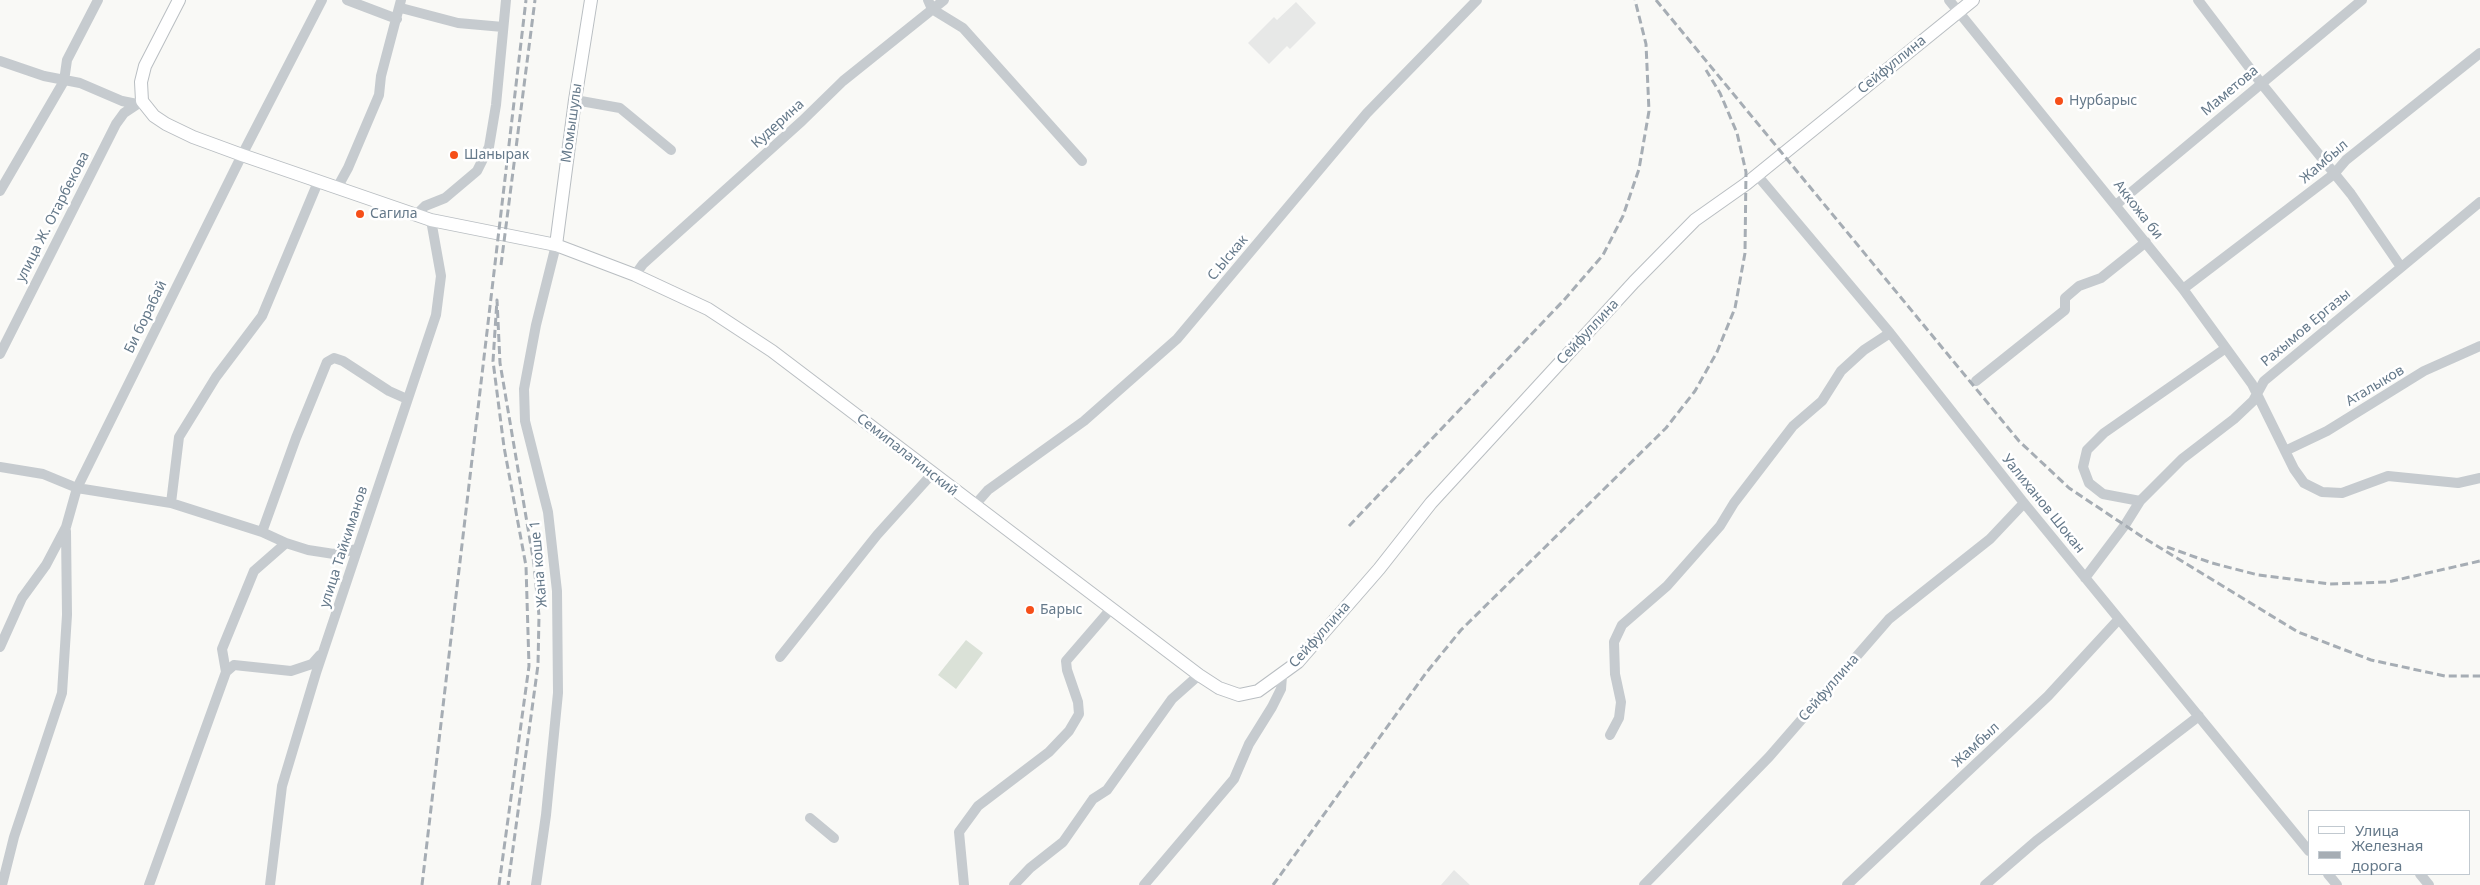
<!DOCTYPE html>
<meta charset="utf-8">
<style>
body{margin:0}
#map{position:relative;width:2480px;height:885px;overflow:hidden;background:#f9f9f6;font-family:"Noto Sans",sans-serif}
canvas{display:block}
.legend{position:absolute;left:2308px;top:810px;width:162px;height:65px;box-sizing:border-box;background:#fff;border:1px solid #c1c9d0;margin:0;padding:6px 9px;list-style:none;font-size:15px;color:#65798a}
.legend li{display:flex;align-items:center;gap:10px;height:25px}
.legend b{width:25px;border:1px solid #c1c9d0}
</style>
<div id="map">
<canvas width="2480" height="885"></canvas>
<ul class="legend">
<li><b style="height:6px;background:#fff"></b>Улица</li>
<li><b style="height:6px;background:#a6adb4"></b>Железная дорога</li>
</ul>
</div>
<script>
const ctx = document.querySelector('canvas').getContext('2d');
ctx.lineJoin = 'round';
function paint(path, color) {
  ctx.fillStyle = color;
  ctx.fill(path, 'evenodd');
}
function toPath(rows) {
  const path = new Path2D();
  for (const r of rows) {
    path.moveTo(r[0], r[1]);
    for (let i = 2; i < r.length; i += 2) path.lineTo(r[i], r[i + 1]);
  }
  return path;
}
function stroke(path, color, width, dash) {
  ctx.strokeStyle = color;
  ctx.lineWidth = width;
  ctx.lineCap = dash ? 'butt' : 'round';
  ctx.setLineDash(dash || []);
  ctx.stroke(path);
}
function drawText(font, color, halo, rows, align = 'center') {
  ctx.font = font + ' "Noto Sans",sans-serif';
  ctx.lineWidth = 5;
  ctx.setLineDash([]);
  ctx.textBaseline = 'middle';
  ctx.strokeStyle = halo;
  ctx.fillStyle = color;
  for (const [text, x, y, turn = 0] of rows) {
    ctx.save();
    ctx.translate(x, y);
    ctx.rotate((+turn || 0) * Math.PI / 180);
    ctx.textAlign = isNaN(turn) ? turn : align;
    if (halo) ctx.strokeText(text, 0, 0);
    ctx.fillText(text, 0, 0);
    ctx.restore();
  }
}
paint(toPath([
 [1296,2,1316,23,1290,49,1287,46,1269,64,1248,43,1274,17,1277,20],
 [1454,870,1470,885,1441,885]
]), '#e7e8e7');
paint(toPath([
 [966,640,983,653,956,689,938,675]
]), '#dae1d7');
const major = toPath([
 [179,0,145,66,141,82,142,101,154,116,166,124,193,137,242,155,431,220,556,245,635,275,708,309,772,351,1199,675,1219,688,1239,695,1258,691,1298,662,1379,569,1431,503,1634,282,1695,220,1746,184,1973,0],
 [556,245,575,100,591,0]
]);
stroke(major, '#b9bec2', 14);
stroke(toPath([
 [347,0,397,19],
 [928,0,932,9,963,28,1082,161],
 [1949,0,2183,289,2252,384,2294,469,2304,483,2322,492,2342,493,2388,476,2458,483,2480,478],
 [2198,0,2261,83,2351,194,2401,267],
 [401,8,458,23,503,27],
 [0,61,44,76,80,83,122,101,137,104],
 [575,100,620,108,671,150],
 [1757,175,1890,333,2024,503,2309,851],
 [337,188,348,168,379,95,381,76,401,0],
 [0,191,64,81,67,60,98,0],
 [2117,204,2362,0],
 [416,215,425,206,445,198,477,171,489,147,496,105,506,0],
 [635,275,643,264,802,121,843,81,944,0],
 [2183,289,2334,174,2346,160,2480,53],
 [0,354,116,124,124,113,142,101],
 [1976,381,2065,310,2065,298,2079,286,2101,278,2146,242],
 [2285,451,2327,431,2424,371,2480,346],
 [0,467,43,474,77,488,171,503,262,532,286,543,308,550,334,554,357,549],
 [2140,501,2103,494,2089,483,2083,467,2087,450,2104,433,2226,348],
 [171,503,179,437,216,377,262,316,318,182],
 [974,506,988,490,1084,421,1177,339,1367,113,1477,0],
 [262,532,296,438,327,362,334,358,343,361,389,391,407,399],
 [2085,578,2125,525,2140,501,2182,459,2234,419,2253,401,2264,381,2480,202],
 [0,647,22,598,46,565,66,527,77,488,242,155,322,0],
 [780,657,877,535,932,474],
 [226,672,234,665,291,671,312,664,320,655],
 [1610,735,1619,718,1621,702,1615,674,1614,642,1622,625,1667,586,1720,526,1734,503,1793,426,1822,401,1841,371,1864,350,1890,333],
 [810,818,834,838],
 [2328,874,2337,885],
 [2420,874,2429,885],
 [2,885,14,837,62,693,67,615,66,531],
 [149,885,226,672,222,649,254,571,286,543],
 [270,885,282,786,316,673,436,315,441,276,431,220],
 [536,885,546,815,558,693,557,591,548,512,525,421,524,389,536,325,556,245],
 [964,885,959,832,978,806,1049,752,1069,731,1079,714,1078,702,1067,670,1066,661,1110,610],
 [1014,885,1030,868,1063,842,1093,799,1107,790,1172,699,1199,675],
 [1144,885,1234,779,1249,744,1272,707,1281,689,1282,676],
 [1644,885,1769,757,1889,619,1990,539,2024,503],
 [1847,885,2048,696,2119,619],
 [1985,885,2036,841,2199,716]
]), '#c6cbcf', 10);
stroke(major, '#fff', 12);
stroke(toPath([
 [1656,0,2019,441,2069,488,2144,538,2298,632,2371,660,2445,676,2480,676],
 [501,265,535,0],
 [1349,526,1564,300,1603,255,1623,216,1639,169,1649,111,1646,44,1635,0],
 [2167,547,2212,563,2258,575,2330,584,2388,582,2480,561],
 [422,885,526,0],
 [499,885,529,666,526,566,504,447,493,361,497,300,500,363,534,564,539,616,538,665,508,885],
 [1273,885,1426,673,1461,630,1666,428,1695,391,1717,352,1735,308,1745,253,1746,172,1737,133,1720,93,1706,70]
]), '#a6adb4', 3, [8, 4]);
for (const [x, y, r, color] of [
 [2059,101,5,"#f64f19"],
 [454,155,5,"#f64f19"],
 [360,214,5,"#f64f19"],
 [1030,610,5,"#f64f19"]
]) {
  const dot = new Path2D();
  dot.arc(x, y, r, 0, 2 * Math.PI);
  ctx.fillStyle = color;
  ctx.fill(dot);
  stroke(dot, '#fff', 2);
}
drawText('14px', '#65798a', '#fff', [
 ["Сейфуллина",1892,65,-39],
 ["Маметова",2230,91,-40],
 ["Момышулы",572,123,-82],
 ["Кудерина",778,124,-42],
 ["Жамбыл",2324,162,-41],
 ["Аккожа би",2138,210,52],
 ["улица Ж. Отарбекова",53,217,-63],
 ["С.Ыскак",1228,258,-50],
 ["Би борабай",146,317,-64],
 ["Рахымов Ергазы",2306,328,-40],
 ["Сейфуллина",1588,332,-47],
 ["Аталыков",2375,386,-31],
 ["Семипалатинский",907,455,38],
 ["Уалиханов Шокан",2043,504,51],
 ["улица Тайкиманов",344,547,-72],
 ["Жана коше 1",539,564,-95],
 ["Сейфуллина",1320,635,-48],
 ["Сейфуллина",1829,688,-49],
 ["Жамбыл",1976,745,-43]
]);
drawText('14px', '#65798a', '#fff', [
 ["Нурбарыс",2069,101],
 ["Шанырак",464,155],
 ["Сагила",370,214],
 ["Барыс",1040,610]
], 'left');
</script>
